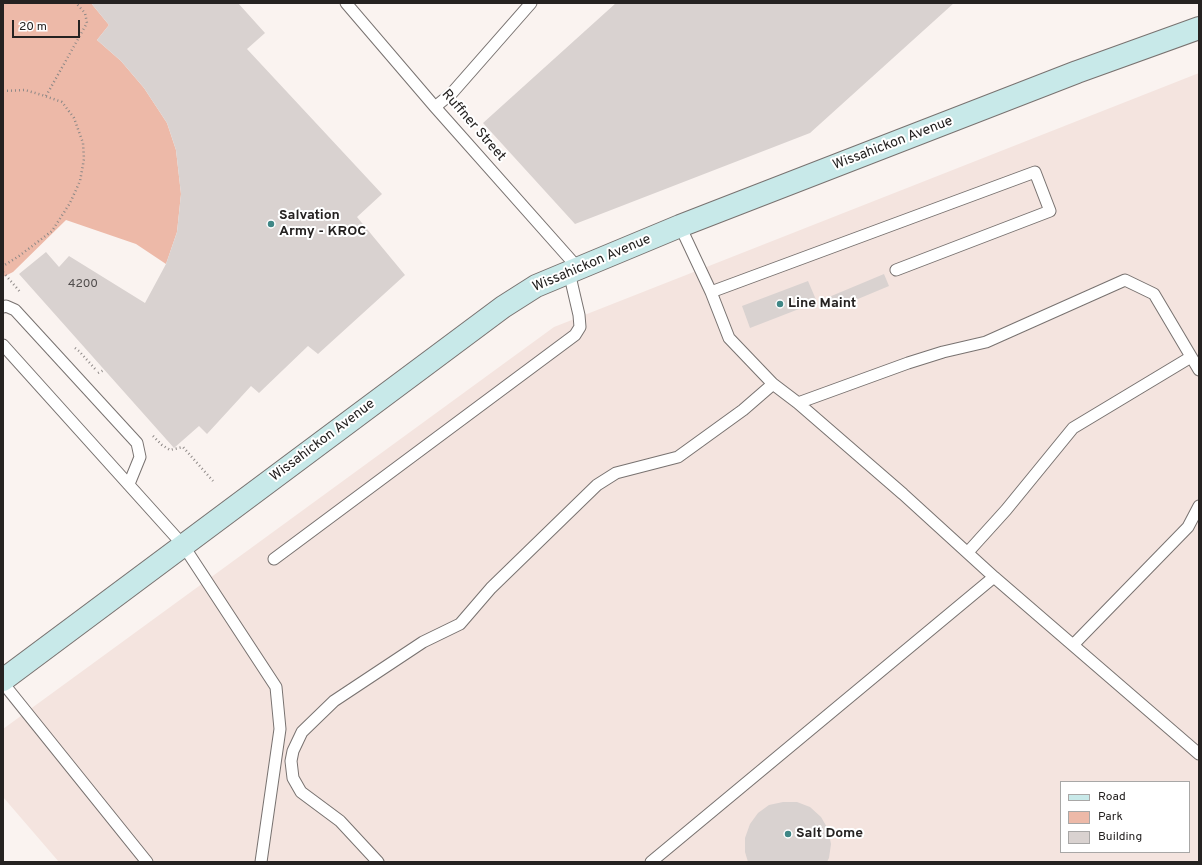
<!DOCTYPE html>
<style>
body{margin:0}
#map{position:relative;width:1202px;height:865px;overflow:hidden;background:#faf3f0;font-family:Overpass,sans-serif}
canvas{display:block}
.frame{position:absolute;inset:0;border:4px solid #252221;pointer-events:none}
.legend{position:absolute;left:1060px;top:781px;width:130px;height:72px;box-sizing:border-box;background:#fff;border:1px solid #a8a7a6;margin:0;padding:5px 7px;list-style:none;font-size:12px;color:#252221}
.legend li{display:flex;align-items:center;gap:8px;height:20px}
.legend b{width:20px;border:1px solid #a8a7a6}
.scale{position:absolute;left:12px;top:20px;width:68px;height:18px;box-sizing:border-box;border:2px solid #252221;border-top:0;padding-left:5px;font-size:12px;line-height:14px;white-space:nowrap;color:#252221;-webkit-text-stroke:3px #fff;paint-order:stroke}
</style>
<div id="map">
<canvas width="1202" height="865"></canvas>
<div class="frame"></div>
<ul class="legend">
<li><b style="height:5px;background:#c8e9e9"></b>Road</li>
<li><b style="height:11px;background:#edb9a8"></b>Park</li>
<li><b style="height:11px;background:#d9d2d0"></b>Building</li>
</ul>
<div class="scale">20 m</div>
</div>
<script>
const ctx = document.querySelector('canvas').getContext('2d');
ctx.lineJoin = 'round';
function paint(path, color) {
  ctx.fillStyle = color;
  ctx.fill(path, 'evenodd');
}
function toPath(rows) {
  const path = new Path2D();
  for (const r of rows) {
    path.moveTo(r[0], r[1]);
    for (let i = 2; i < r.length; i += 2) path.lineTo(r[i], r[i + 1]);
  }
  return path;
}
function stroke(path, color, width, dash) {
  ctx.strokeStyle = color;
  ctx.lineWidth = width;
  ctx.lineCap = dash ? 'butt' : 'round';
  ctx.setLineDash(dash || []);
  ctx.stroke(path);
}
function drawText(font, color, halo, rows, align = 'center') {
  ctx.font = font + ' Overpass,sans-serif';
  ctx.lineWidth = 4;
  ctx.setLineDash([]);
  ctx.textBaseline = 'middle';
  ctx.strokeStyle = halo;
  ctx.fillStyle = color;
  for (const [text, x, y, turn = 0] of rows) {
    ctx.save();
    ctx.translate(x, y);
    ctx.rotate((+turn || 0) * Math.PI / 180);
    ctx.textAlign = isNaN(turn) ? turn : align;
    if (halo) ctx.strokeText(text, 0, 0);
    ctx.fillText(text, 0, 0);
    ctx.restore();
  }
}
paint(toPath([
 [1199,73,1199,862,59,862,3,797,3,729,554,327],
 [1061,782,1189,782,1189,852,1061,852]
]), '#f4e4df');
paint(toPath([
 [3,3,91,3,109,25,97,40,121,61,144,88,167,123,176,150,181,194,177,232,166,264,136,244,66,220,13,272,3,277]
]), '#edb9a8');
paint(toPath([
 [91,3,238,3,265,33,247,49,382,194,357,217,405,275,318,354,308,346,259,393,251,386,207,434,199,426,174,448,19,274,46,252,59,267,69,256,145,303,166,264,177,232,181,194,176,150,167,123,144,88,121,61,97,40,109,25],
 [616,3,954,3,810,133,575,224,483,123],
 [884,274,889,286,834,309,829,297],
 [808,281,817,302,750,328,742,306],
 [783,802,797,802,810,807,821,817,828,829,831,844,829,858,827,862,748,862,745,852,745,838,750,824,758,813,769,805]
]), '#d9d2d0');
const lane = toPath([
 [346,3,435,107,578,268],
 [435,107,452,93,531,3],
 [680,226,711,292,729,338,773,384,798,403,903,494,994,577,1199,754],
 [711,292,1035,172,1050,211,896,270],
 [3,307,6,306,15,310,137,443,140,457,129,484],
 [3,345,183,545,276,687,280,729,261,862],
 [798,403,908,363,943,352,986,342,1125,280,1154,294,1199,370],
 [968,552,1006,510,1073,428,1191,357],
 [274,559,575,335,580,327,579,315,569,272],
 [1073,645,1188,527,1199,506],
 [3,683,147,862],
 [378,862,340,821,301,792,293,778,291,761,293,751,302,732,334,701,423,642,460,624,491,588,597,485,616,473,678,457,743,410,773,384],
 [651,862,994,577]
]);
const secondary = toPath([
 [3,680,503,307,536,286,680,226,1077,72,1199,28]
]);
stroke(lane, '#787270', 13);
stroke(secondary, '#787270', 24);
stroke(toPath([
 [3,91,25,90,42,95,62,102,74,118,83,143,84,159,80,181,70,203,52,231,19,256,3,266],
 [46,96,87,23,85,13,76,3],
 [3,272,21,293],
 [75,348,79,351,96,370],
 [98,373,104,370],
 [153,436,162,445,170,450,183,447,213,481]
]), '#8e8987', 2.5, [1, 3]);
stroke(lane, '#fff', 11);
stroke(secondary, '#c8e9e9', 22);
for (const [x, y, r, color] of [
 [271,224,4,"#3f8786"],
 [780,304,4,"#3f8786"],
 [788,834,4,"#3f8786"]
]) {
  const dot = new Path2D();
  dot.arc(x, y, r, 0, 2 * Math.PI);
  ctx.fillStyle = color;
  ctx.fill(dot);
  stroke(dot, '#fff', 1.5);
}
drawText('12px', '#524e4d', null, [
 ["4200",83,285]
]);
drawText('14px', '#252221', '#fff', [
 ["Ruffner Street",473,126,49],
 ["Wissahickon Avenue",893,144,-21],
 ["Wissahickon Avenue",592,264,-23],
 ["Wissahickon Avenue",323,441,-37]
]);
drawText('bold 14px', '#252221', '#fff', [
 ["Salvation",279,216],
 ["Army - KROC",279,232],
 ["Line Maint",788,304],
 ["Salt Dome",796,834]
], 'left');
</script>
